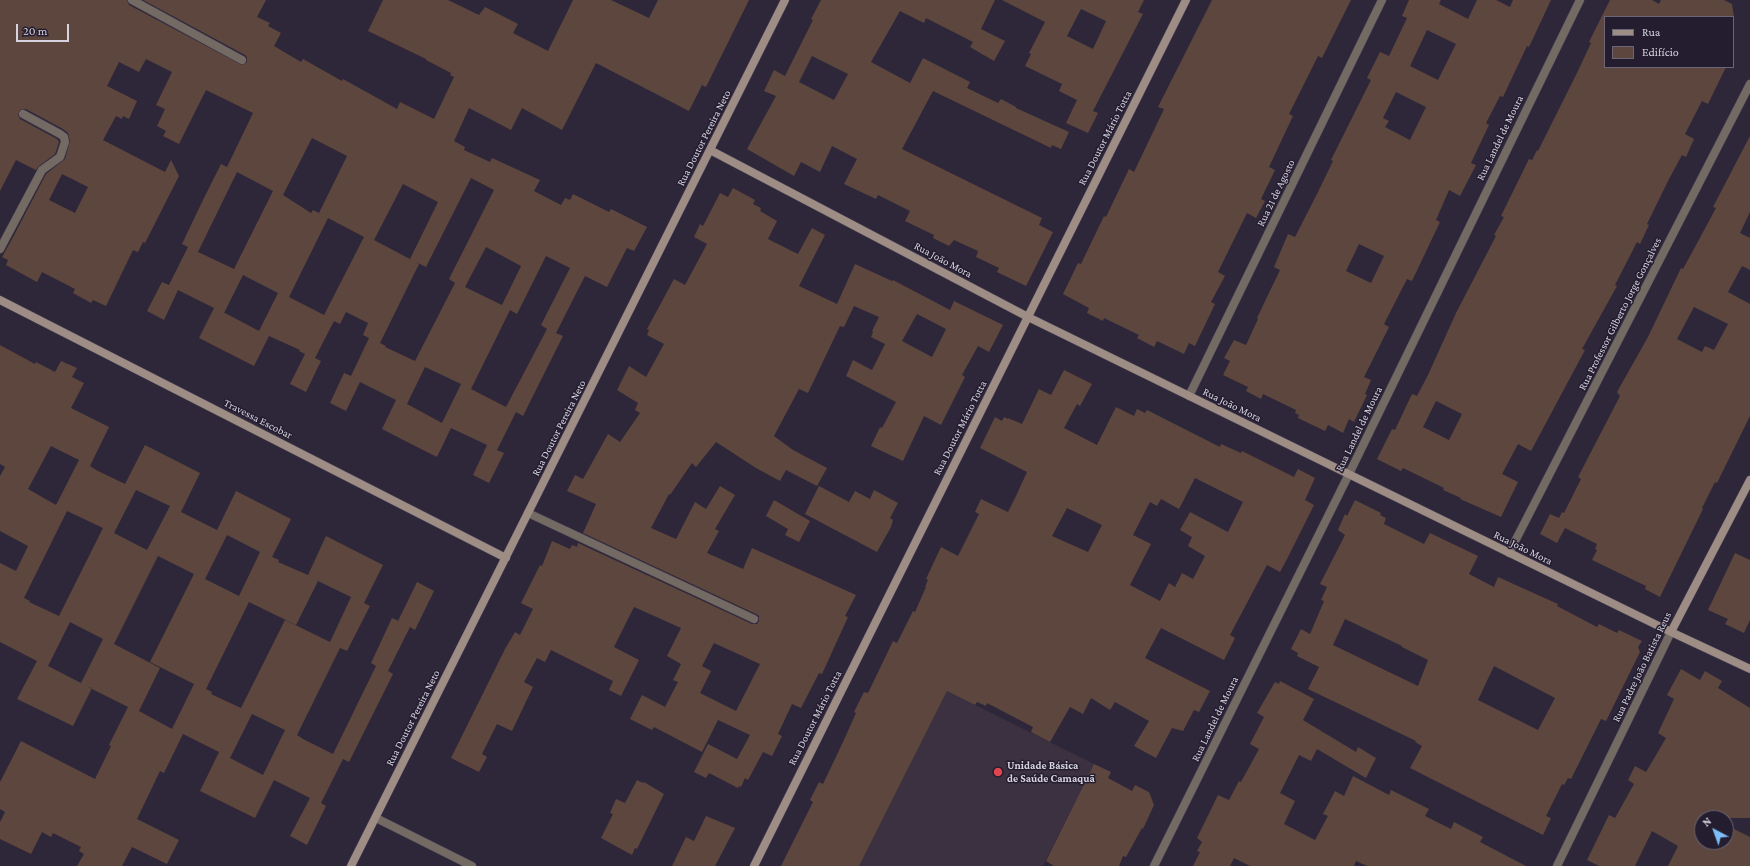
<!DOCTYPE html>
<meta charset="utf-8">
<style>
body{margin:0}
#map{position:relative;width:1750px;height:866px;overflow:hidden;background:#2e273a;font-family:"Crimson Pro",serif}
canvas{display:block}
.legend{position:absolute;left:1604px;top:16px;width:130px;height:52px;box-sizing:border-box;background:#241d2f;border:1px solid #6b6575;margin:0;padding:5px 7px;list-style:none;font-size:12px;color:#d6d2df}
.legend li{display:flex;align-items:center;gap:8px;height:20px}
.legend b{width:20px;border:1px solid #6b6575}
.north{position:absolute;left:1694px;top:810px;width:40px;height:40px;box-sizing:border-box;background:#241d2f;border:1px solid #6b6575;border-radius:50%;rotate:319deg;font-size:11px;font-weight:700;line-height:16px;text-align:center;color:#d6d2df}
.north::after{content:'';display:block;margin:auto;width:14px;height:18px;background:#7dbef9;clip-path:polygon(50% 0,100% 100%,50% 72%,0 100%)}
.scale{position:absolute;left:16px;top:24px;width:53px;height:18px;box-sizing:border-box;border:2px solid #d6d2df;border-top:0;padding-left:5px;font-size:12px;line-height:14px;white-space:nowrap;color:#d6d2df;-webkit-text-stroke:3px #241d2f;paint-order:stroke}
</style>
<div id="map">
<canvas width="1750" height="866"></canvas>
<ul class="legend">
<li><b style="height:5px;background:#9d8d84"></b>Rua</li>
<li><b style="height:11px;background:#5d463d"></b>Edifício</li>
</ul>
<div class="north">N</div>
<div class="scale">20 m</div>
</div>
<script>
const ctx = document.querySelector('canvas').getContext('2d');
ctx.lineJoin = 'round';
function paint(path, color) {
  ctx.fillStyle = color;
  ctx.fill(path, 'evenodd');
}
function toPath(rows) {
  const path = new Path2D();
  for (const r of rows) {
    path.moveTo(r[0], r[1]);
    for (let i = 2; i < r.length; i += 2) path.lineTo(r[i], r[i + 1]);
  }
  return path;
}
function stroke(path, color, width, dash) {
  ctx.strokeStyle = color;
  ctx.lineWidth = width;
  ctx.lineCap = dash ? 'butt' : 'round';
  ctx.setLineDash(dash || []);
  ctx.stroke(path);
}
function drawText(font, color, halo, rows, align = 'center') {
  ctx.font = font + ' "Crimson Pro",serif';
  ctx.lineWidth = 3;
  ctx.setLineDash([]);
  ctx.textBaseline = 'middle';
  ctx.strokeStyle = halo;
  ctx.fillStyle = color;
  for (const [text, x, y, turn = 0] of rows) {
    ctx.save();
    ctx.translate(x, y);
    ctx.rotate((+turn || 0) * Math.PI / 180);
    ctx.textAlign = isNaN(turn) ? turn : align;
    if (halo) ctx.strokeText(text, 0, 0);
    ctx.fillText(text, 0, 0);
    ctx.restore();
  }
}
paint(toPath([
 [947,691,1094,764,1043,866,859,866]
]), '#3b3140');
paint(toPath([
 [0,0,127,0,129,5,242,65,247,62,247,57,245,55,143,0,266,0,257,17,270,23,268,26,281,33,274,46,301,62,303,59,342,81,343,79,397,109,400,102,434,119,454,77,450,75,451,73,426,60,426,59,368,31,383,0,448,0,479,15,485,7,518,24,513,33,548,51,573,0,611,0,649,18,658,0,749,0,706,87,702,85,689,111,596,63,562,130,522,108,511,130,469,108,454,141,465,147,464,150,490,162,492,158,540,180,534,191,561,205,565,198,570,200,573,194,609,212,611,209,647,227,634,251,627,248,607,287,585,276,556,333,563,336,523,416,516,412,497,450,504,453,489,483,473,475,487,445,451,428,437,457,421,449,382,429,396,400,360,382,346,411,330,403,344,373,351,376,369,338,363,335,368,323,346,312,340,324,334,321,315,358,321,361,306,392,290,384,305,354,299,351,300,350,269,336,254,366,199,338,214,308,178,290,164,320,147,311,162,282,169,285,188,247,182,244,202,202,221,164,227,167,253,113,206,90,179,144,163,136,166,131,157,126,165,109,156,105,172,72,146,59,139,72,119,62,107,86,137,101,129,119,123,116,122,119,116,116,103,140,165,172,171,160,179,176,145,243,143,242,138,252,133,250,106,306,93,300,91,303,73,293,75,289,42,272,37,282,6,265,8,260,2,257,12,239,46,174,65,159,70,141,68,133,63,129,26,109,20,110,18,115,20,119,57,139,59,142,55,154,39,166,36,170,16,160,0,191],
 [312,138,347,156,319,213,313,210,311,213,283,195],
 [237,172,273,191,234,269,198,252],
 [62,174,88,187,75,213,49,200],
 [471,178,494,190,449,279,455,283,415,361,385,347,386,346,380,343,419,264,416,262,426,267],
 [403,184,438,202,410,259,374,240],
 [328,218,364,237,324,315,289,297],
 [486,247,521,266,502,305,465,287],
 [546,256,570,268,541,325,547,329,506,407,471,389,510,310,517,314],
 [243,275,278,293,259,331,223,312,224,313],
 [425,367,461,384,442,423,407,404],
 [821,0,995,0,981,29,1005,41,994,61,970,47,973,42,926,18,924,23,900,11,871,62,910,83,923,58,970,82,967,88,998,103,1001,99,1016,107,1016,108,1069,132,1061,149,1052,145,1051,148,933,91,902,149,1042,218,1039,225,1053,232,1026,286,997,272,999,268,976,257,978,251,954,240,949,246,933,238,934,235,905,221,910,211,878,195,876,199,844,184,857,159,832,146,820,172,801,162,794,176,747,149,776,96,764,91,774,70,785,76,813,20,811,19],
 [812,56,848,74,834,100,799,82],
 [1002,0,1144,0,1138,12,1143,14,1093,111,1098,113,1088,133,1066,123,1077,100,1059,91,1062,84,1025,66,1031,54,1029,53,1045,22],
 [1081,9,1106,21,1093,49,1067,36],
 [1212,0,1351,0,1322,58,1318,56,1289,114,1293,116,1269,167,1275,170,1261,199,1265,201,1256,218,1247,213,1218,272,1225,276,1211,302,1215,304,1195,346,1189,343,1184,354,1157,341,1154,347,1137,338,1139,335,1104,318,1103,321,1087,313,1089,308,1063,294,1078,263,1081,264,1104,216,1106,217,1129,169,1134,172,1164,109,1158,107],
 [1409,0,1441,0,1439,4,1468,19,1477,0,1496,0,1510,7,1513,0,1551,0,1529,47,1527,46,1503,97,1500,96,1486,123,1489,125,1471,163,1476,165,1460,196,1449,190,1436,220,1440,222,1412,281,1407,279,1384,324,1389,327,1364,377,1371,380,1365,394,1367,395,1354,422,1349,419,1343,433,1328,425,1325,431,1298,418,1299,415,1295,413,1296,410,1263,394,1261,399,1246,391,1248,387,1223,375,1230,361,1224,358,1234,340,1246,345,1258,319,1257,318,1280,270,1274,267,1288,234,1295,237,1317,194,1333,161,1331,160,1371,80,1367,78,1380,52,1389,56,1407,18,1402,16],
 [1427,30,1456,44,1438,80,1410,66],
 [1396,92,1426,107,1410,140,1385,127,1389,121,1383,118],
 [1359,244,1384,256,1371,283,1346,271],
 [1610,0,1652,0,1659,4,1661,0,1724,0,1732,4,1734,17,1605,17,1605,67,1726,67,1708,104,1702,101,1685,134,1694,139,1686,157,1682,155,1668,181,1647,224,1649,225,1640,244,1637,242,1615,285,1617,286,1582,349,1585,350,1531,451,1518,444,1502,474,1518,482,1501,517,1460,499,1461,498,1443,490,1444,488,1403,468,1401,471,1377,459,1392,429,1395,430,1411,396,1413,394,1417,396,1428,375,1456,313,1496,236,1494,235,1504,217,1501,216,1529,159,1532,160,1537,150,1538,151,1577,73,1591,43,1589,42],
 [1436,401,1462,414,1449,440,1423,427],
 [1750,136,1750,212,1740,233,1750,238,1750,270,1742,266,1728,292,1750,304,1750,416,1717,483,1715,482,1702,508,1703,509,1660,597,1645,589,1646,586,1592,560,1597,550,1595,549,1597,544,1565,528,1557,543,1540,534,1550,514,1559,518,1562,512,1564,513,1581,479,1578,477,1620,396,1617,392,1648,337,1681,268,1683,269,1702,234,1716,208,1713,207],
 [1694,307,1728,324,1714,350,1705,346,1702,352,1677,339],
 [733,188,755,200,753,204,761,208,760,211,777,221,768,239,798,254,812,228,825,235,799,286,837,304,855,264,892,281,893,280,950,310,954,301,1003,325,989,352,978,346,962,375,965,377,941,425,924,416,903,461,871,446,880,427,882,428,896,402,846,376,853,360,872,370,885,344,871,337,873,332,872,331,879,317,854,306,844,327,840,326,808,393,799,389,774,436,793,450,827,468,817,486,786,470,780,481,756,468,716,442,696,467,692,463,670,495,669,494,651,528,676,539,695,502,706,509,720,486,735,495,715,529,719,531,707,553,743,569,752,548,856,595,845,616,848,617,822,674,819,673,801,708,792,704,778,734,782,736,772,756,763,752,748,780,745,778,741,787,739,786,738,788,709,773,706,778,694,772,708,744,737,759,750,735,718,720,702,752,654,727,652,730,630,719,642,695,665,707,678,682,673,680,681,664,667,656,681,628,634,607,614,647,639,660,621,696,609,690,613,681,551,650,545,662,537,658,524,682,533,687,512,731,497,724,482,754,487,757,479,772,451,758,505,649,515,632,520,635,533,609,521,603,540,565,542,566,552,541,570,549,572,545,577,547,578,543,752,624,757,624,759,621,759,616,756,614,583,533,596,504,567,491,575,475,583,479,608,434,620,442,640,413,635,410,638,403,617,390,629,366,646,377,664,344,647,335,649,330,647,329,674,279,685,285,707,244,694,237,700,224,703,226,720,193,728,197],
 [917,314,946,329,932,357,902,341],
 [714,643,760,664,736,711,700,693,711,671,702,666],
 [0,345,35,364,36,362,55,372,61,361,77,368,72,377,84,383,71,408,109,427,90,466,96,470,125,484,145,445,200,473,181,512,217,530,236,491,291,519,272,557,279,560,278,562,308,575,326,536,383,565,364,603,370,606,347,651,340,648,297,735,303,739,333,754,376,666,371,663,392,618,401,622,398,621,417,582,434,591,415,630,410,627,388,671,393,674,349,762,343,759,321,803,326,806,307,845,290,836,310,798,272,779,274,780,255,818,200,791,219,752,183,734,164,773,160,771,137,819,179,840,167,864,132,847,122,866,77,866,84,854,79,851,81,847,53,833,51,837,42,832,31,854,0,839,0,822,5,812,0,809,0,782,21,741,95,779,111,746,109,745,128,707,88,687,92,688,73,726,17,699,37,661,0,642,0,563,16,571,28,546,0,531,0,476,5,467,0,464],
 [51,446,79,460,56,505,28,489],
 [136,490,170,506,147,550,114,533],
 [67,511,103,528,59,616,29,602,30,601,24,598],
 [227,535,260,552,239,596,205,579],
 [158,556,194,574,150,662,194,684,172,729,139,711,160,668,114,644],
 [318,581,351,597,330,642,285,620,241,708,211,694,212,692,206,689,249,602,296,625],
 [70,622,103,639,81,683,48,666],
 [252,714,285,730,263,775,230,758],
 [1064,370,1092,384,1080,406,1077,404,1064,428,1097,445,1116,407,1134,416,1137,409,1145,413,1147,410,1220,447,1221,444,1241,453,1242,451,1294,477,1298,469,1315,478,1305,500,1314,505,1286,561,1280,572,1267,565,1230,635,1235,638,1224,660,1161,628,1145,658,1210,691,1199,712,1194,710,1183,731,1172,728,1156,758,1134,746,1149,721,1115,702,1110,710,1091,698,1083,714,1070,707,1050,742,1031,732,1033,727,987,703,986,706,977,702,975,705,947,691,859,866,781,866,813,802,810,800,819,782,823,784,843,742,856,713,854,712,864,692,868,693,893,641,897,643,913,611,915,612,926,587,925,587,928,580,926,579,941,547,958,556,979,514,975,512,981,499,1008,512,1016,496,1027,472,980,448,995,417,1002,421,1004,417,1008,419,1008,418,1022,424,1039,389,1051,395],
 [1195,478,1243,502,1228,532,1190,512,1180,530,1192,537,1188,546,1205,556,1193,579,1182,573,1175,587,1169,583,1160,601,1130,585,1151,544,1133,535,1150,502,1157,506,1161,499,1179,509],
 [1067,508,1102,525,1088,552,1052,536],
 [819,486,849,502,855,491,870,499,874,490,898,503,890,518,893,520,891,527,877,552,805,514],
 [774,500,810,521,799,542,785,535,788,529,766,516],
 [1355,500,1381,513,1380,515,1386,518,1384,524,1424,544,1430,533,1478,556,1469,574,1494,587,1498,577,1558,604,1557,606,1597,627,1599,624,1617,633,1619,630,1642,641,1638,647,1640,652,1606,721,1601,719,1571,779,1568,778,1564,785,1562,784,1546,816,1551,818,1543,835,1410,768,1422,746,1415,742,1416,741,1308,689,1319,667,1297,656,1298,653,1291,649,1301,629,1310,634,1324,601,1321,600,1327,587,1320,584,1345,535,1338,530,1345,514,1347,516],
 [1345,619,1402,646,1402,647,1428,660,1418,686,1333,645],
 [1494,666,1555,698,1538,730,1478,700],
 [1735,553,1750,560,1750,620,1744,633,1725,624,1728,619,1708,610],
 [1681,669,1700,680,1705,671,1722,681,1718,688,1750,708,1750,818,1702,818,1702,842,1726,842,1726,825,1750,837,1750,866,1668,866,1678,846,1652,831,1635,866,1599,866,1587,860,1609,815,1615,818,1634,784,1628,780,1635,766,1646,772,1666,738,1658,733,1674,699,1667,695],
 [1280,681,1314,699,1303,720,1356,752,1358,747,1376,758,1366,778,1317,749,1311,761,1299,755,1280,793,1295,801,1284,824,1315,840,1328,816,1323,814,1335,791,1344,796,1353,776,1389,795,1391,790,1429,809,1425,816,1451,829,1454,822,1483,837,1480,842,1526,866,1367,866,1356,861,1354,866,1250,866,1234,858,1230,866,1193,866,1200,852,1197,851,1202,842,1197,838,1218,795,1229,800,1239,781,1241,782,1259,749,1250,744,1264,717,1257,713,1275,682,1279,684],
 [1094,764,1111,772,1108,778,1132,791,1135,785,1149,792,1154,805,1143,829,1142,828,1126,857,1123,856,1119,866,1054,866,1046,861],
 [637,780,643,783,644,782,664,794,637,849,635,848,632,855,601,838,613,814,610,813,616,799,625,803],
 [706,816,735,828,715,866,672,866,686,837,694,841]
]), '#5d463d');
const street = toPath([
 [132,0,242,60],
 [0,249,42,170,60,157,65,142,64,137,60,134,23,114],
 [1189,396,1382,0],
 [528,513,754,619],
 [1509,553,1750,84],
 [376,818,472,866],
 [1154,866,1349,474,1580,0],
 [1557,866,1671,632]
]);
const secondary = toPath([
 [710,150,1028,317,1671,632,1750,669],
 [0,300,506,558],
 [1671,632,1750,480],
 [351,866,785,0],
 [754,866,1186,0]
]);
stroke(street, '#494254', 9);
stroke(secondary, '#494254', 9);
stroke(street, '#746a64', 8);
stroke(secondary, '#9d8d84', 8);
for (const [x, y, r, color] of [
 [998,772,5,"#e0444e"]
]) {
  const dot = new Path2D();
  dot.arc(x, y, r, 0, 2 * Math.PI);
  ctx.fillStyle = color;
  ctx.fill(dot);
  stroke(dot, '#241d2f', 1.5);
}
drawText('11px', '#d6d2df', '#241d2f', [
 ["Rua Doutor Pereira Neto",704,138,-63],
 ["Rua Doutor Mário Totta",1105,138,-63],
 ["Rua Landel de Moura",1500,138,-64],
 ["Rua 21 de Agosto",1276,193,-64],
 ["Rua João Mora",943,260,28],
 ["Rua Professor Gilberto Jorge Gonçalves",1620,314,-63],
 ["Rua João Mora",1232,405,26],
 ["Travessa Escobar",258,419,27],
 ["Rua Doutor Pereira Neto",559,428,-63],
 ["Rua Doutor Mário Totta",960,428,-63],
 ["Rua Landel de Moura",1359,429,-64],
 ["Rua João Mora",1523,548,26],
 ["Rua Padre João Batista Reus",1642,667,-64],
 ["Rua Doutor Pereira Neto",413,718,-63],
 ["Rua Doutor Mário Totta",815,718,-63],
 ["Rua Landel de Moura",1215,719,-64]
]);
drawText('bold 11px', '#d6d2df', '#241d2f', [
 ["Unidade Básica",1007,766],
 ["de Saúde Camaquã",1007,779]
], 'left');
</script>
